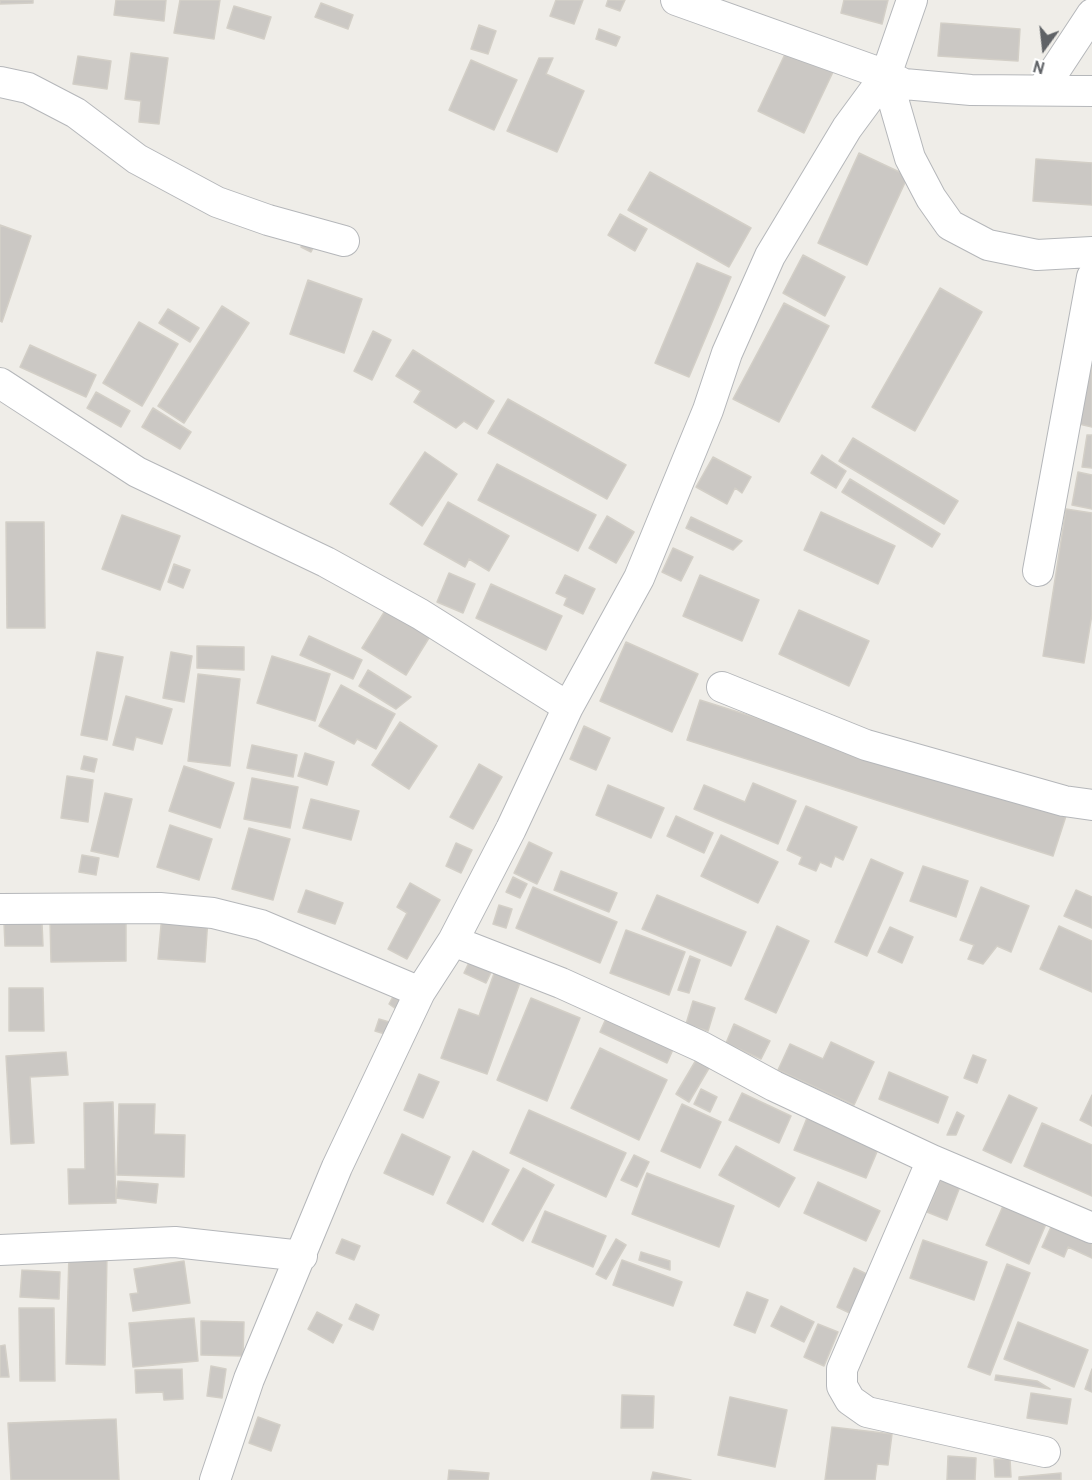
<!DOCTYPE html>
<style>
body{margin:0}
#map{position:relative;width:1092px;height:1480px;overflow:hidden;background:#efede8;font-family:Overpass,sans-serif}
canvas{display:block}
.north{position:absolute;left:1014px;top:18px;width:60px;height:60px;-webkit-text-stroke:4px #fff;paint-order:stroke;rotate:195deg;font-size:16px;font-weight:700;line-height:24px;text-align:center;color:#5f6266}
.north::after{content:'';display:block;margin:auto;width:21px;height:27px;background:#5f6266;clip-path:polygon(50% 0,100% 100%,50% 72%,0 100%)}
</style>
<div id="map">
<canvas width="1092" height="1480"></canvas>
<div class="north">N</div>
</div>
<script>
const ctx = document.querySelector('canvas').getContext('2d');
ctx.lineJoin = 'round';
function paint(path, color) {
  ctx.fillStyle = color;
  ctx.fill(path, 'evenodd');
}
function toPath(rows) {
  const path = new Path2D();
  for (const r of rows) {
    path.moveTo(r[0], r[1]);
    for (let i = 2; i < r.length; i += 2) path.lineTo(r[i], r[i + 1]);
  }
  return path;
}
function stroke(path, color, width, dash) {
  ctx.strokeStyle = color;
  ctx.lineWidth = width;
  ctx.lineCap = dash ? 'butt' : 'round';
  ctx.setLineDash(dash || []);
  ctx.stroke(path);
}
const building = toPath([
 [0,0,33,0,33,3,0,4,0,0],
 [116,0,166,0,164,21,114,15,116,0],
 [180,0,220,0,214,39,174,33,180,0],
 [556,0,583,0,574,24,550,16,556,0],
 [608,0,625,0,620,11,606,6,608,0],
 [844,0,888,0,882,24,841,13,844,0],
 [321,3,353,15,348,29,315,17,321,3],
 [234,6,271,17,264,39,227,28,234,6],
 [941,23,1020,29,1018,61,938,56,941,23],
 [479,25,496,31,488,54,471,49,479,25],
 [599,29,620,37,616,46,596,39,599,29],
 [787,50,833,72,804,133,758,111,787,50],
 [131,53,168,58,159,124,139,122,141,101,125,99,131,53],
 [78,56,111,61,107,89,73,84,78,56],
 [539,58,553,58,546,74,584,91,557,152,507,131,539,58],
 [471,60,517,80,494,130,449,110,471,60],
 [859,153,908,176,867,265,818,243,859,153],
 [1036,159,1092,163,1092,205,1033,201,1036,159],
 [650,172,751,228,729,267,628,210,650,172],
 [620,214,647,229,635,251,608,235,620,214],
 [0,225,31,236,2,322,0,321,0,225],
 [306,235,317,240,311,252,301,247,306,235],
 [803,255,845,277,825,316,783,293,803,255],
 [697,263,731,277,689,377,655,363,697,263],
 [308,280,362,299,344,353,290,334,308,280],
 [940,288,982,312,915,431,872,407,940,288],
 [784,303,829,326,779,422,733,399,784,303],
 [222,306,249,323,184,423,158,406,222,306],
 [168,309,199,328,190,342,159,323,168,309],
 [139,322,178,344,142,406,103,383,139,322],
 [373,331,391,340,372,380,354,371,373,331],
 [30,345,96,375,86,397,20,367,30,345],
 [413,350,494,401,477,429,464,421,456,428,414,402,421,391,396,376,413,350],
 [1092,362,1092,427,1079,424,1092,362],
 [96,392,130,411,121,427,87,408,96,392],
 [508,399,626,465,607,499,488,433,508,399],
 [153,408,191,432,180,449,142,427,153,408],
 [1087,435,1092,435,1092,468,1082,467,1087,435],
 [853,438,958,501,944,524,839,461,853,438],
 [425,452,457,474,422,526,390,504,425,452],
 [822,455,846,471,836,488,811,473,822,455],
 [713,457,751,477,742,493,735,488,727,504,696,487,713,457],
 [497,464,596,515,578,551,478,500,497,464],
 [1078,472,1092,475,1092,509,1072,505,1078,472],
 [850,479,940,534,932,547,842,492,850,479],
 [448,502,509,536,489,571,469,559,465,567,424,544,448,502],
 [1066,509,1092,513,1092,614,1084,663,1043,656,1066,509],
 [821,512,895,546,878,584,804,550,821,512],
 [122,515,180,536,160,590,102,569,122,515],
 [607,516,634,532,616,563,589,548,607,516],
 [691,517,742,541,733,550,686,528,691,517],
 [6,522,44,522,45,628,7,628,6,522],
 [673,548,693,557,681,581,662,572,673,548],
 [174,564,190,570,183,588,168,582,174,564],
 [449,573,475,584,463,613,437,602,449,573],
 [565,575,595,589,583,614,564,605,567,598,556,593,565,575],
 [700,575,759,600,742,641,683,616,700,575],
 [491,584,562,616,546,650,476,618,491,584],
 [388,606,432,633,406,675,362,648,388,606],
 [799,610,869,641,849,686,779,654,799,610],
 [309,636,362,660,353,679,300,655,309,636],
 [626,642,698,674,672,732,600,701,626,642],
 [197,646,244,647,244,670,197,668,197,646],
 [97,652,123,657,107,740,81,735,97,652],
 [171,652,192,656,184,702,163,698,171,652],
 [272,656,330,674,315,721,257,703,272,656],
 [368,670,411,697,396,709,359,686,368,670],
 [198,674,240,679,230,766,188,761,198,674],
 [341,685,395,714,376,749,357,739,354,744,319,726,341,685],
 [126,696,172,709,162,744,136,737,133,750,113,745,126,696],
 [700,700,1066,816,1053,856,687,740,700,700],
 [400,722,437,746,409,789,372,765,400,722],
 [584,726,610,738,596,770,570,759,584,726],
 [252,745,297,755,293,777,247,768,252,745],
 [305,753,334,762,327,785,298,776,305,753],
 [84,756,97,759,94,772,81,769,84,756],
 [479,764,502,777,473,829,450,817,479,764],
 [184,766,234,783,220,828,169,811,184,766],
 [67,776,93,780,88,822,61,818,67,776],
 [252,778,298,787,290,828,244,819,252,778],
 [753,783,796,801,778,844,694,809,704,785,745,802,753,783],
 [608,785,664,808,651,838,596,815,608,785],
 [105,793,132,799,118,857,91,851,105,793],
 [311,799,359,811,351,840,303,828,311,799],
 [806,806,857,827,843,860,835,856,831,867,820,862,816,871,799,864,802,857,787,850,806,806],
 [676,816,713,833,704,853,667,836,676,816],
 [170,825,212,839,199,880,157,867,170,825],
 [249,828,290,839,273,900,232,889,249,828],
 [721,835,778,862,758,903,701,876,721,835],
 [529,842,552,853,537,884,514,873,529,842],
 [456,843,472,850,461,873,446,866,456,843],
 [82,855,99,858,96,875,79,872,82,855],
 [871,859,903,873,867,956,835,942,871,859],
 [923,866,968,881,956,917,910,901,923,866],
 [561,871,617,893,609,912,554,890,561,871],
 [513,877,527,884,520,898,506,892,513,877],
 [410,883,440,900,407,959,388,949,407,913,397,907,410,883],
 [533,887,617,922,600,963,516,928,533,887],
 [981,887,1029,906,1011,952,997,946,983,964,968,959,974,945,960,940,981,887],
 [306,890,343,903,335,924,298,912,306,890],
 [1076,890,1092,897,1092,928,1064,916,1076,890],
 [657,895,746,932,731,966,642,929,657,895],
 [499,905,512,909,506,928,493,924,499,905],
 [162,914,208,918,205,962,158,959,162,914],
 [126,918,126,961,51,962,50,920,126,918],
 [4,923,42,923,43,946,5,946,4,923],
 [777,926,809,941,776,1013,745,999,777,926],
 [1059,926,1092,941,1092,992,1040,969,1059,926],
 [890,927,913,937,902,963,878,952,890,927],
 [626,930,685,952,669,995,610,973,626,930],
 [472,956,494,966,486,983,464,973,472,956],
 [690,956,700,960,689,993,678,990,690,956],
 [496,968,522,977,487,1074,441,1058,459,1009,479,1016,496,968],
 [9,988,43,988,44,1031,9,1031,9,988],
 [395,993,402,997,396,1009,389,1004,395,993],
 [531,998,580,1018,547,1101,497,1080,531,998],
 [693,1001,715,1008,708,1031,686,1024,693,1001],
 [608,1014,675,1045,667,1063,600,1032,608,1014],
 [379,1019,389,1022,385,1034,375,1031,379,1019],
 [734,1024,770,1041,761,1059,726,1043,734,1024],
 [831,1042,874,1062,854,1105,778,1070,790,1044,823,1059,831,1042],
 [600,1048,667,1080,639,1140,571,1108,600,1048],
 [66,1052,68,1075,30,1077,34,1143,11,1144,6,1056,66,1052],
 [699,1055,712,1063,689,1102,676,1094,699,1055],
 [973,1055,986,1060,977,1083,964,1078,973,1055],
 [889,1072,948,1097,938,1123,879,1099,889,1072],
 [419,1074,439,1082,423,1118,404,1110,419,1074],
 [701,1089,717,1097,710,1112,694,1104,701,1089],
 [742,1093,791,1116,779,1143,729,1120,742,1093],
 [1009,1095,1037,1108,1011,1163,983,1150,1009,1095],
 [1092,1095,1092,1126,1080,1120,1092,1095],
 [113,1102,116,1203,69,1204,68,1169,85,1169,84,1103,113,1102],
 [119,1104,155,1104,154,1134,185,1135,184,1177,117,1175,119,1104],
 [682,1104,721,1122,700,1168,661,1151,682,1104],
 [529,1110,626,1153,606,1197,510,1153,529,1110],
 [957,1112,964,1116,956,1135,947,1135,957,1112],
 [807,1118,879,1147,866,1178,794,1150,807,1118],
 [1042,1123,1092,1145,1092,1196,1024,1166,1042,1123],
 [402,1134,450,1157,433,1195,384,1173,402,1134],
 [736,1146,795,1178,779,1207,719,1175,736,1146],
 [473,1151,509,1170,483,1222,447,1203,473,1151],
 [634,1155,649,1162,637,1187,621,1180,634,1155],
 [523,1168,554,1185,523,1241,492,1224,523,1168],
 [647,1173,734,1206,719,1247,632,1214,647,1173],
 [942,1176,961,1184,947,1220,927,1212,942,1176],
 [118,1181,158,1184,156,1203,116,1198,118,1181],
 [818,1182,880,1211,866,1241,804,1213,818,1182],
 [1003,1206,1046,1224,1029,1264,986,1245,1003,1206],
 [545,1211,606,1236,593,1267,532,1242,545,1211],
 [1055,1218,1092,1235,1092,1258,1068,1247,1064,1257,1042,1247,1055,1218],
 [342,1239,360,1246,354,1260,336,1253,342,1239],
 [616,1239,626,1245,606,1279,596,1274,616,1239],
 [923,1240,987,1262,974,1300,910,1278,923,1240],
 [641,1252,670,1261,670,1270,639,1260,641,1252],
 [69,1253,107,1254,105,1365,66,1364,69,1253],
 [622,1260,682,1282,673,1306,613,1285,622,1260],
 [184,1261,190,1303,133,1311,130,1294,138,1293,134,1269,184,1261],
 [1007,1264,1030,1273,990,1375,968,1367,1007,1264],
 [854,1268,873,1277,856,1316,837,1307,854,1268],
 [22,1270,60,1272,59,1299,20,1297,22,1270],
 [747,1292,768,1300,755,1333,734,1325,747,1292],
 [356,1304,379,1315,373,1330,349,1319,356,1304],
 [781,1306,814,1322,804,1342,771,1326,781,1306],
 [19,1308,54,1308,55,1381,20,1381,19,1308],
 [317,1312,342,1325,333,1343,308,1329,317,1312],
 [194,1318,198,1361,133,1367,129,1323,194,1318],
 [201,1321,244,1322,243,1356,201,1355,201,1321],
 [1018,1322,1088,1350,1074,1387,1004,1359,1018,1322],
 [818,1324,838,1332,824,1366,804,1357,818,1324],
 [5,1345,9,1377,0,1377,0,1346,5,1345],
 [211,1366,226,1369,222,1398,207,1396,211,1366],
 [182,1369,183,1399,164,1400,163,1392,136,1393,135,1370,182,1369],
 [1092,1369,1092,1392,1085,1389,1092,1369],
 [996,1375,1037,1381,1050,1389,995,1380,996,1375],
 [1031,1393,1071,1399,1067,1424,1027,1418,1031,1393],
 [622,1395,654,1396,653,1428,621,1428,622,1395],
 [730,1397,787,1410,775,1467,718,1455,730,1397],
 [258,1417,280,1425,271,1451,249,1443,258,1417],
 [116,1419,119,1480,11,1480,8,1423,116,1419],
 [832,1427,892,1434,888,1465,877,1464,875,1480,825,1480,832,1427],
 [948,1456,976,1458,975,1480,947,1480,948,1456],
 [994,1459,1010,1459,1011,1477,995,1477,994,1459],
 [449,1470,489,1473,488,1480,448,1480,449,1470],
 [653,1472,691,1480,651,1480,653,1472],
 [1061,1473,1061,1480,1019,1480,1019,1477,1061,1473]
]);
paint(building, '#cbc8c4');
stroke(building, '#d3cfc7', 1.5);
const minor = toPath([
 [676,0,886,75,904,84,971,90,1092,91],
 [886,75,910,158,931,198,950,225,988,245,1037,255,1092,252],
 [0,82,28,88,76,113,137,159,217,202,268,220,344,241],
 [1042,90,1092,14],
 [0,383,137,472,326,562,420,614,568,707],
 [1038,571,1092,277],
 [722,687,866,745,1064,801,1092,805],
 [0,909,160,908,213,913,261,925,420,992],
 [453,941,561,983,702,1047,774,1086,932,1160,1092,1228],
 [932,1160,842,1369,842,1386,850,1400,867,1412,1045,1452],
 [0,1250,175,1242,302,1256],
 [215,1480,249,1379,337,1167,420,992,453,941,511,829,568,707,639,578,708,410,727,353,770,256,847,128,886,75,912,0]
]);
stroke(minor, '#b5b7ba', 32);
stroke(minor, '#fff', 30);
</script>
